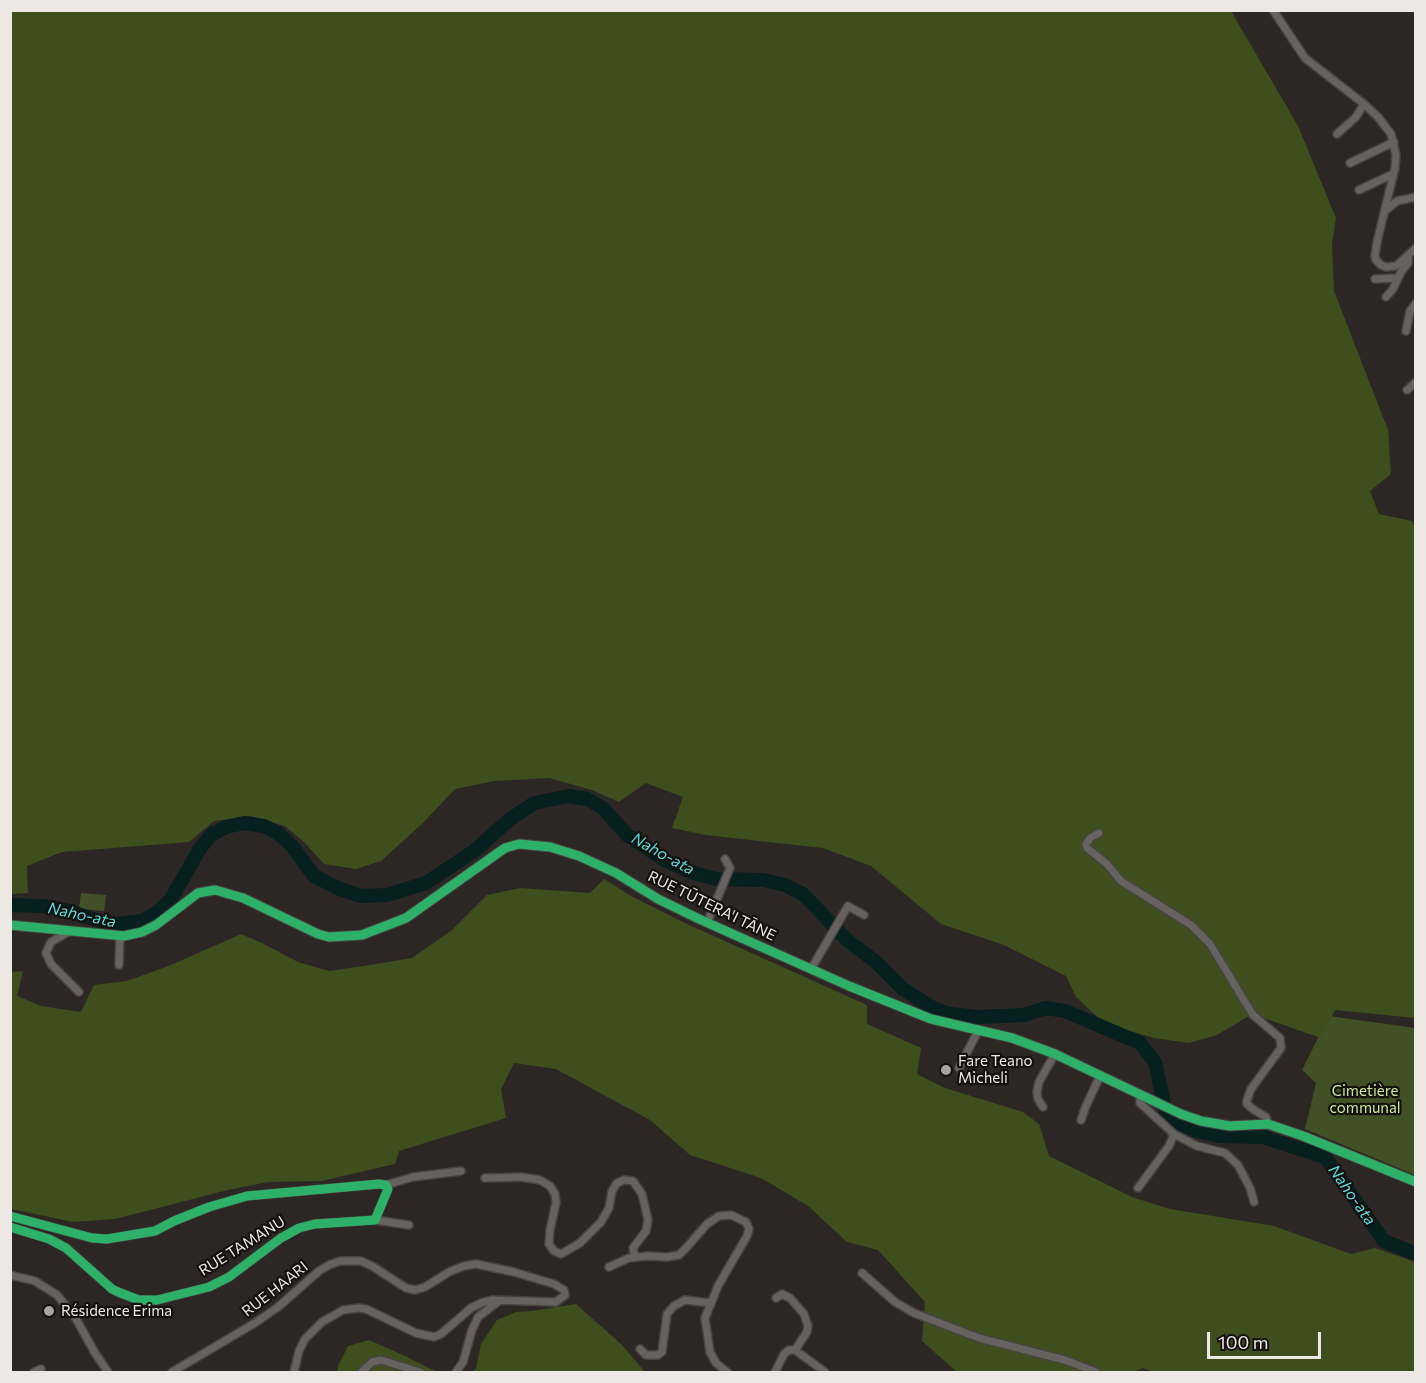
<!DOCTYPE html>
<meta charset="utf-8">
<style>
body{margin:0}
#map{position:relative;width:1426px;height:1383px;overflow:hidden;background:#2c2724;font-family:Commissioner,sans-serif}
canvas{display:block}
.frame{position:absolute;inset:0;border:12px solid #eee8e5;pointer-events:none}
.scale{position:absolute;left:1207px;top:1332px;width:114px;height:27px;box-sizing:border-box;border:3px solid #eee8e5;border-top:0;padding-left:8px;font-size:18px;line-height:21px;white-space:nowrap;color:#eee8e5;-webkit-text-stroke:4px #14100e;paint-order:stroke}
</style>
<div id="map">
<canvas width="1426" height="1383"></canvas>
<div class="frame"></div>
<div class="scale">100 m</div>
</div>
<script>
const ctx = document.querySelector('canvas').getContext('2d');
ctx.lineJoin = 'round';
function paint(path, color) {
  ctx.fillStyle = color;
  ctx.fill(path, 'evenodd');
}
function toPath(rows) {
  const path = new Path2D();
  for (const r of rows) {
    path.moveTo(r[0], r[1]);
    for (let i = 2; i < r.length; i += 2) path.lineTo(r[i], r[i + 1]);
  }
  return path;
}
function stroke(path, color, width, dash) {
  ctx.strokeStyle = color;
  ctx.lineWidth = width;
  ctx.lineCap = dash ? 'butt' : 'round';
  ctx.setLineDash(dash || []);
  ctx.stroke(path);
}
function drawText(font, color, halo, rows, align = 'center') {
  ctx.font = font + ' Commissioner,sans-serif';
  ctx.lineWidth = 4.5;
  ctx.setLineDash([]);
  ctx.textBaseline = 'middle';
  ctx.strokeStyle = halo;
  ctx.fillStyle = color;
  for (const [text, x, y, turn = 0] of rows) {
    ctx.save();
    ctx.translate(x, y);
    ctx.rotate((+turn || 0) * Math.PI / 180);
    ctx.textAlign = isNaN(turn) ? turn : align;
    if (halo) ctx.strokeText(text, 0, 0);
    ctx.fillText(text, 0, 0);
    ctx.restore();
  }
}
paint(toPath([
 [81,893,106,895,104,911,79,909],
 [1329,1016,1415,1028,1415,1175,1305,1129,1316,1083,1302,1070]
]), '#415125');
paint(toPath([
 [11,11,1231,11,1298,126,1336,218,1332,244,1334,291,1388,430,1391,474,1370,491,1379,514,1412,521,1415,527,1415,1018,1335,1010,1321,1038,1252,1014,1217,1035,1189,1043,1154,1038,1104,1023,1076,997,1066,976,1004,945,941,924,871,866,823,848,706,835,672,828,683,797,646,783,619,802,592,790,549,778,494,781,455,789,423,823,381,861,356,869,324,864,304,842,285,826,251,816,214,821,189,842,62,852,27,866,28,893,11,894],
 [604,879,631,896,687,924,867,1005,867,1024,921,1048,917,1074,945,1088,1023,1112,1039,1124,1049,1156,1132,1197,1170,1209,1274,1226,1351,1254,1375,1248,1415,1262,1415,1372,1153,1372,1143,1368,1133,1372,957,1372,922,1341,925,1302,878,1250,847,1242,808,1206,761,1178,690,1155,650,1120,556,1069,514,1063,501,1089,506,1118,399,1151,395,1164,322,1181,268,1182,228,1190,115,1219,73,1222,11,1209,10,972,23,971,17,996,41,1006,81,1012,94,985,127,981,171,965,241,934,262,943,298,962,329,971,370,965,412,958,452,930,487,895,520,888,590,893],
 [576,1304,622,1345,645,1372,471,1372,476,1369,481,1344,497,1320,516,1312,531,1311],
 [369,1340,405,1356,437,1372,337,1372,338,1366,348,1346]
]), '#3e4f1d');
stroke(toPath([
 [10,905,45,906,70,911,96,920,115,924,142,921,155,914,171,899,199,850,211,835,226,827,244,823,264,826,278,833,292,846,314,876,340,889,361,896,387,895,426,883,474,851,509,820,534,803,569,796,587,799,603,808,627,835,666,861,690,872,716,879,764,880,785,885,803,894,847,940,876,962,903,989,933,1008,950,1014,977,1017,1024,1015,1046,1008,1065,1011,1140,1043,1155,1062,1166,1113,1171,1120,1178,1125,1197,1131,1219,1136,1263,1137,1325,1157,1384,1241,1416,1254]
]), '#061f1f', 14);
const minor = toPath([
 [1273,10,1305,58,1364,104,1378,117,1391,134,1396,155,1395,168,1377,242,1375,256,1376,260,1381,265,1386,267,1396,266,1416,248],
 [1337,134,1356,117,1364,104],
 [1350,163,1394,142],
 [1359,190,1393,174],
 [1385,211,1397,201,1416,197],
 [1375,279,1397,278],
 [1386,297,1393,289,1401,272,1408,263,1408,255],
 [1406,331,1410,311,1416,303],
 [1407,390,1416,382],
 [1099,833,1090,838,1086,844,1087,848,1107,864,1121,881,1191,925,1210,944,1253,1015,1280,1038,1281,1048,1251,1089,1247,1100,1247,1104,1254,1110,1266,1117,1268,1124],
 [707,923,730,868,725,859],
 [70,931,51,942,46,953,51,964,79,992],
 [119,965,120,936],
 [811,969,848,906,864,915],
 [959,1068,978,1031],
 [1140,1094,1140,1103,1174,1134,1197,1146,1225,1153,1238,1165,1250,1188,1254,1202],
 [1043,1107,1038,1099,1037,1092,1039,1082,1055,1054],
 [1081,1120,1086,1106,1100,1076],
 [485,1178,521,1177,540,1180,550,1186,555,1194,556,1203,550,1230,549,1244,554,1251,561,1254,580,1243,601,1222,609,1208,612,1191,617,1183,624,1180,633,1181,642,1194,648,1220,646,1231,633,1248,635,1257],
 [386,1185,413,1177,461,1171],
 [1138,1188,1169,1146,1174,1134],
 [10,1216,92,1238,107,1239,155,1231,174,1221,209,1207,247,1196,379,1184,386,1185,388,1189,375,1220,315,1224,299,1228,281,1238,229,1277,209,1287,157,1300,139,1300,118,1292,112,1289,66,1248,49,1239,10,1227],
 [375,1220,409,1225],
 [609,1267,629,1258,647,1256,667,1257,679,1255,687,1247,707,1224,719,1216,731,1215,746,1222,749,1229,747,1236,718,1286,705,1318,710,1352,716,1363,727,1372],
 [862,1273,895,1302,914,1313,979,1338,1065,1360,1096,1372],
 [10,1275,35,1281,57,1295,75,1317,95,1353,108,1372],
 [640,1349,646,1355,658,1355,662,1352,667,1314,674,1306,685,1300,710,1303],
 [795,1350,825,1372],
 [34,1372,41,1369],
 [172,1372,255,1323,278,1307,319,1271,329,1265,340,1261,361,1261,372,1266,406,1288,415,1290,425,1287,449,1272,464,1266,476,1264,514,1272,554,1284,564,1290,565,1295,556,1302,492,1300,481,1303,471,1308,441,1334,434,1337,416,1333,366,1309,358,1308,343,1310,322,1322,305,1339,299,1351,294,1372],
 [362,1372,372,1362,381,1360,420,1372],
 [456,1372,463,1362,472,1330,478,1317,499,1301],
 [775,1372,784,1354,789,1350,795,1350,807,1332,808,1326,804,1314,790,1298,782,1294,776,1298]
]);
const tertiary = toPath([
 [10,925,124,936,142,932,156,925,198,893,215,890,243,898,318,934,329,937,362,935,406,918,505,848,519,844,550,847,579,856,616,873,658,899,699,919,849,986,931,1019,1012,1038,1055,1054,1181,1114,1201,1121,1230,1126,1268,1124,1303,1136,1416,1182]
]);
stroke(minor, '#484341', 10);
stroke(tertiary, '#484341', 11);
stroke(minor, '#666260', 7);
stroke(tertiary, '#666260', 8);
stroke(toPath([
 [10,925,124,936,142,932,156,925,198,893,215,890,243,898,318,934,329,937,362,935,406,918,505,848,519,844,550,847,579,856,616,873,658,899,699,919,849,986,931,1019,1012,1038,1055,1054,1181,1114,1201,1121,1230,1126,1268,1124,1303,1136,1416,1182],
 [10,1216,92,1238,107,1239,155,1231,174,1221,209,1207,247,1196,379,1184,386,1185,388,1189,375,1220,315,1224,299,1228,281,1238,229,1277,209,1287,157,1300,139,1300,118,1292,112,1289,66,1248,49,1239,10,1227]
]), '#2db169', 9);
for (const [x, y, r, color] of [
 [946,1070,6,"#aaa4a1"],
 [49,1311,6,"#aaa4a1"]
]) {
  const dot = new Path2D();
  dot.arc(x, y, r, 0, 2 * Math.PI);
  ctx.fillStyle = color;
  ctx.fill(dot);
  stroke(dot, '#14100e', 2);
}
drawText('15px', '#eee8e5', '#14100e', [
 ["RUE TŪTERA'I TĀNE",712,906,26],
 ["RUE TAMANU",242,1246,-32],
 ["RUE HAARI",275,1289,-38]
]);
drawText('15px', '#eee8e5', '#14100e', [
 ["Fare Teano",958,1061],
 ["Micheli",958,1078],
 ["Résidence Erima",61,1311]
], 'left');
drawText('15px', '#c9ec97', '#14100e', [
 ["Cimetière",1365,1091],
 ["communal",1365,1108]
]);
drawText('italic 16px', '#58dfe0', '#14100e', [
 ["Naho-ata",663,854,29],
 ["Naho-ata",82,915,12],
 ["Naho-ata",1352,1195,55]
]);
</script>
